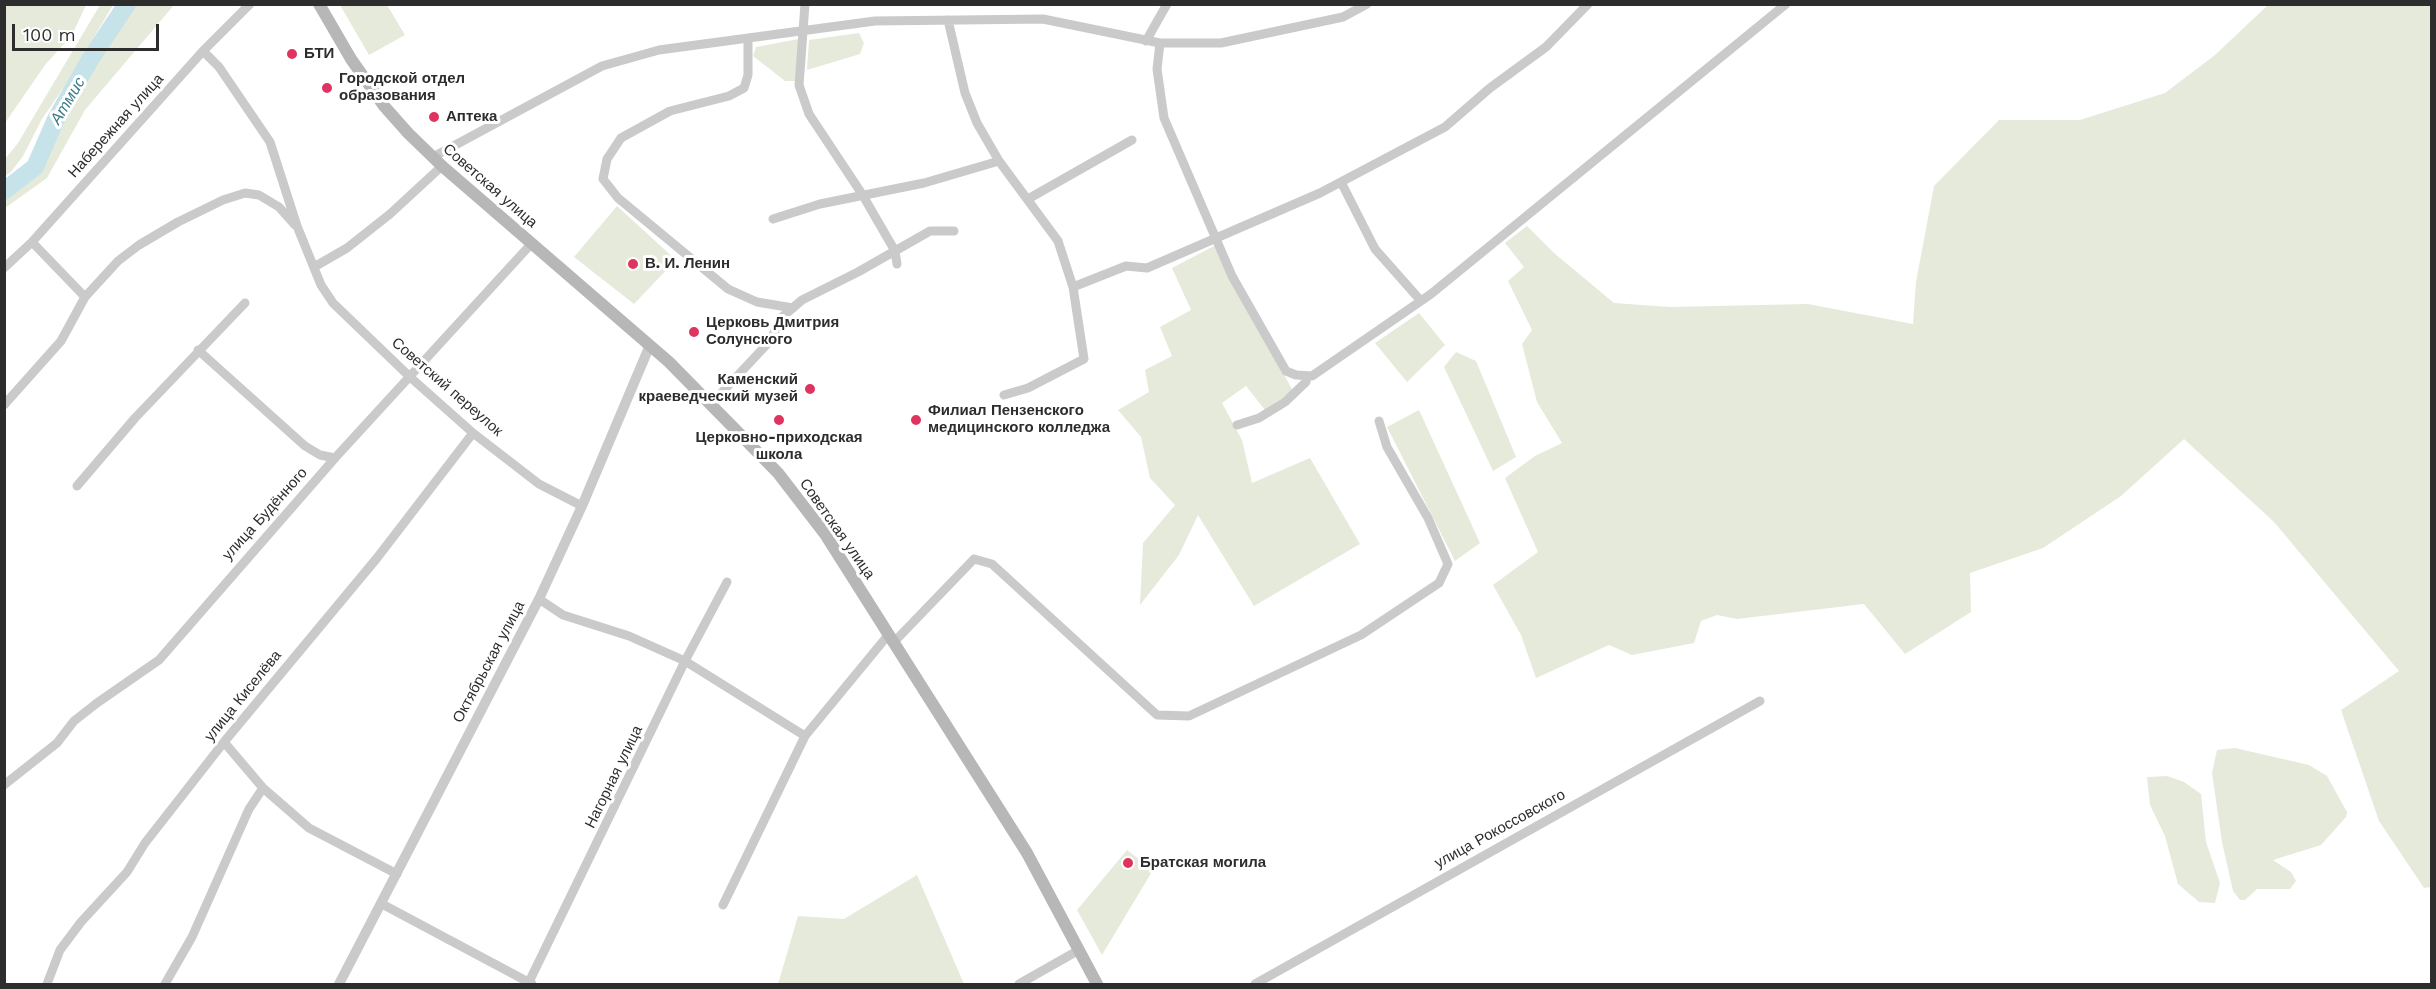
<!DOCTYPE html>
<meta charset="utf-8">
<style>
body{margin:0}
#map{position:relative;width:2436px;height:989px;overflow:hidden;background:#fff;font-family:"Work Sans",sans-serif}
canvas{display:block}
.frame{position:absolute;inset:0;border:6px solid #2d2d2d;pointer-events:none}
.scale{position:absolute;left:12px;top:24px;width:147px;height:27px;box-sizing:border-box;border:3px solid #2d2d2d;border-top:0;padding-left:8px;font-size:18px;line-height:21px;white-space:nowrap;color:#2d2d2d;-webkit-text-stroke:4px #fff;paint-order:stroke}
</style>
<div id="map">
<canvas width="2436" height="989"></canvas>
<div class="frame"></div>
<div class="scale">100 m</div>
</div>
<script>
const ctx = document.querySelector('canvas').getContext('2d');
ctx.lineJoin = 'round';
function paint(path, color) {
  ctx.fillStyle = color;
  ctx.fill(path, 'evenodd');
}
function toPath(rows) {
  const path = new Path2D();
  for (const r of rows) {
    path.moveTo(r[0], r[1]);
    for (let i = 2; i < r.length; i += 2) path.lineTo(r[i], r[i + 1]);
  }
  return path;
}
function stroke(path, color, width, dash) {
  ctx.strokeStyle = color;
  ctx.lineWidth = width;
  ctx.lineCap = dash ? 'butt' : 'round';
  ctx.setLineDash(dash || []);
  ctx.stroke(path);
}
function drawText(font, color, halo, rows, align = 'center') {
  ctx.font = font + ' "Work Sans",sans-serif';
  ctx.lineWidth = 6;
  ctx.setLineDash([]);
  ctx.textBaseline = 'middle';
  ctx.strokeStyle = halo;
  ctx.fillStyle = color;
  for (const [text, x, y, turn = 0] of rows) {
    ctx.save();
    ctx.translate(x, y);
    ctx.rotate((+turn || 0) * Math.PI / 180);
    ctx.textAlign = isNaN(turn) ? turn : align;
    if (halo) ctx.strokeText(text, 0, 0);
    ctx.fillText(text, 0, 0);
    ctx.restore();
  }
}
paint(toPath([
 [5,4,86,5,72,35,45,65,5,123],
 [100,5,113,5,66,84,42,119,23,156,11,172,5,176,5,159,18,143],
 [133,5,174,5,85,110,47,178,5,208,5,194,45,164,50,147,76,102,89,72],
 [340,5,387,5,405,35,369,55],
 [2268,5,2431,5,2431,887,2424,888,2379,821,2341,710,2399,671,2274,522,2184,439,2121,496,2043,548,1970,573,1971,612,1905,654,1864,604,1737,619,1717,615,1701,621,1694,643,1632,655,1609,645,1536,678,1521,635,1493,585,1538,552,1505,478,1535,456,1562,443,1537,402,1522,344,1532,330,1508,281,1524,267,1505,243,1527,226,1554,253,1614,303,1670,307,1808,304,1913,324,1916,282,1934,186,1999,120,2080,120,2165,93,2215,55],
 [859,33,864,43,860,54,807,70,809,40],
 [799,39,795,81,785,81,753,56,756,47],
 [617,206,676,260,634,304,574,257],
 [1214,246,1293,391,1265,410,1246,386,1222,403,1242,440,1252,483,1310,458,1360,544,1254,606,1198,515,1179,555,1140,605,1143,543,1175,505,1150,478,1141,437,1118,410,1149,392,1145,370,1172,356,1160,327,1191,310,1172,268],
 [1419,313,1445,345,1407,382,1375,343],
 [1456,352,1476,361,1516,457,1493,471,1444,367],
 [1419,410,1480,543,1455,561,1387,427],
 [2235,748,2309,765,2327,776,2347,812,2346,817,2321,845,2273,860,2291,872,2296,881,2290,889,2257,889,2245,900,2240,900,2233,891,2222,842,2212,773,2217,750],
 [2167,776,2184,782,2201,794,2206,842,2220,883,2215,903,2199,902,2178,884,2165,836,2150,805,2147,777],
 [1127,850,1153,870,1102,955,1077,910],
 [917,875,964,984,778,984,798,916,844,919]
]), '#e6eadb');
stroke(toPath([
 [4,191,35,167,56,119,91,58,127,4]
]), '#c7e3ea', 18);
stroke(toPath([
 [805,4,799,85,809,114,862,194,895,251,897,264],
 [948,20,965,93,977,123,999,161,1058,241,1073,287,1084,359,1028,388,1004,395],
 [748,38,748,75,744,88,729,96,670,111,621,138,607,159,603,179,618,198,728,289,757,302,793,308],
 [1146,41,1167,4],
 [1160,43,1157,69,1164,118,1232,276,1286,371,1296,375,1312,376,1431,294,1786,4],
 [203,51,219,67,270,142,297,226,321,285,333,303,410,377,473,433,539,484,582,506],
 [433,157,602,66,659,50,875,21,1043,19,1160,43,1221,43,1343,17,1367,4],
 [1341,182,1375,249,1421,301],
 [1028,199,1132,140],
 [773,219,820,204,924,183,999,161],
 [32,242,85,297],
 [314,267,347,248,390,214,442,166],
 [4,268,32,242,203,51,250,4],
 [1073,287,1126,266,1147,268,1320,193,1445,127,1490,88,1546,47,1588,4],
 [198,350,305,446,320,455,335,458],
 [711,404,770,341,781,318,802,300,858,272,930,231,954,231],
 [4,405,61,341,85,297,118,261,139,245,178,222,223,200,245,193,259,195,279,207,295,225],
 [1237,425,1259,418,1285,402,1306,382,1307,376],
 [77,486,135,418,245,303],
 [539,599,563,615,629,636,685,661,805,736],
 [894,642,974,559,992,564,1157,715,1189,716,1361,635,1439,583,1448,564,1428,518,1387,447,1379,421],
 [224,742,263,788,309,828,397,874],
 [4,785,57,743,74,721,97,703,159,660,335,458,532,243],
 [382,904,532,984],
 [723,905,805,736,889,634],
 [47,984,60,950,81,922,127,872,145,843,224,742,377,558,473,433],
 [165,984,192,937,249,809,263,788],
 [528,984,685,661,727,582],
 [1019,984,1079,950],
 [1255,984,1760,701]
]), '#cacaca', 9);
stroke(toPath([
 [339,984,539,599,582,506,650,345]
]), '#cacaca', 10);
stroke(toPath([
 [319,4,351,59,384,106,408,133,442,166,669,362,778,473,825,534,1027,853,1097,984]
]), '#b7b7b7', 12);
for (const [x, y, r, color] of [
 [292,54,6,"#df3460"],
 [327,88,6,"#df3460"],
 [434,117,6,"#df3460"],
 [633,264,6,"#df3460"],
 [694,332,6,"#df3460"],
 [810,389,6,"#df3460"],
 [779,420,6,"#df3460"],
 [916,420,6,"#df3460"],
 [1128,863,6,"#df3460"]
]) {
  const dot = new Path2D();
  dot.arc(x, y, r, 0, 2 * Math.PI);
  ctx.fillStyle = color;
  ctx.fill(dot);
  stroke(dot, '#fff', 2);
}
drawText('bold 15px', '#2d2d2d', '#fff', [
 ["БТИ",304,54],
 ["Городской отдел",339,79],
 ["образования",339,96],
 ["Аптека",446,117],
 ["В. И. Ленин",645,264],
 ["Церковь Дмитрия",706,323],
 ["Солунского",706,340],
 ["Каменский",798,380,"right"],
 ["краеведческий музей",798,397,"right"],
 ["Филиал Пензенского",928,411],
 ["медицинского колледжа",928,428],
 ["Церковно-приходская",779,438,"center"],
 ["школа",779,455,"center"],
 ["Братская могила",1140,863]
], 'left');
drawText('15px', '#2d2d2d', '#fff', [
 ["Набережная улица",116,126,-48],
 ["Советская улица",490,186,41],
 ["Советский переулок",447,387,41],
 ["улица Будённого",265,514,-48],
 ["Советская улица",837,529,55],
 ["Октябрьская улица",489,662,-62],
 ["улица Киселёва",243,696,-51],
 ["Нагорная улица",614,777,-64],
 ["улица Рокоссовского",1500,829,-29]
]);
drawText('italic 16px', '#3e7c8c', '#fff', [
 ["Атмис",68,101,-59]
]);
</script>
